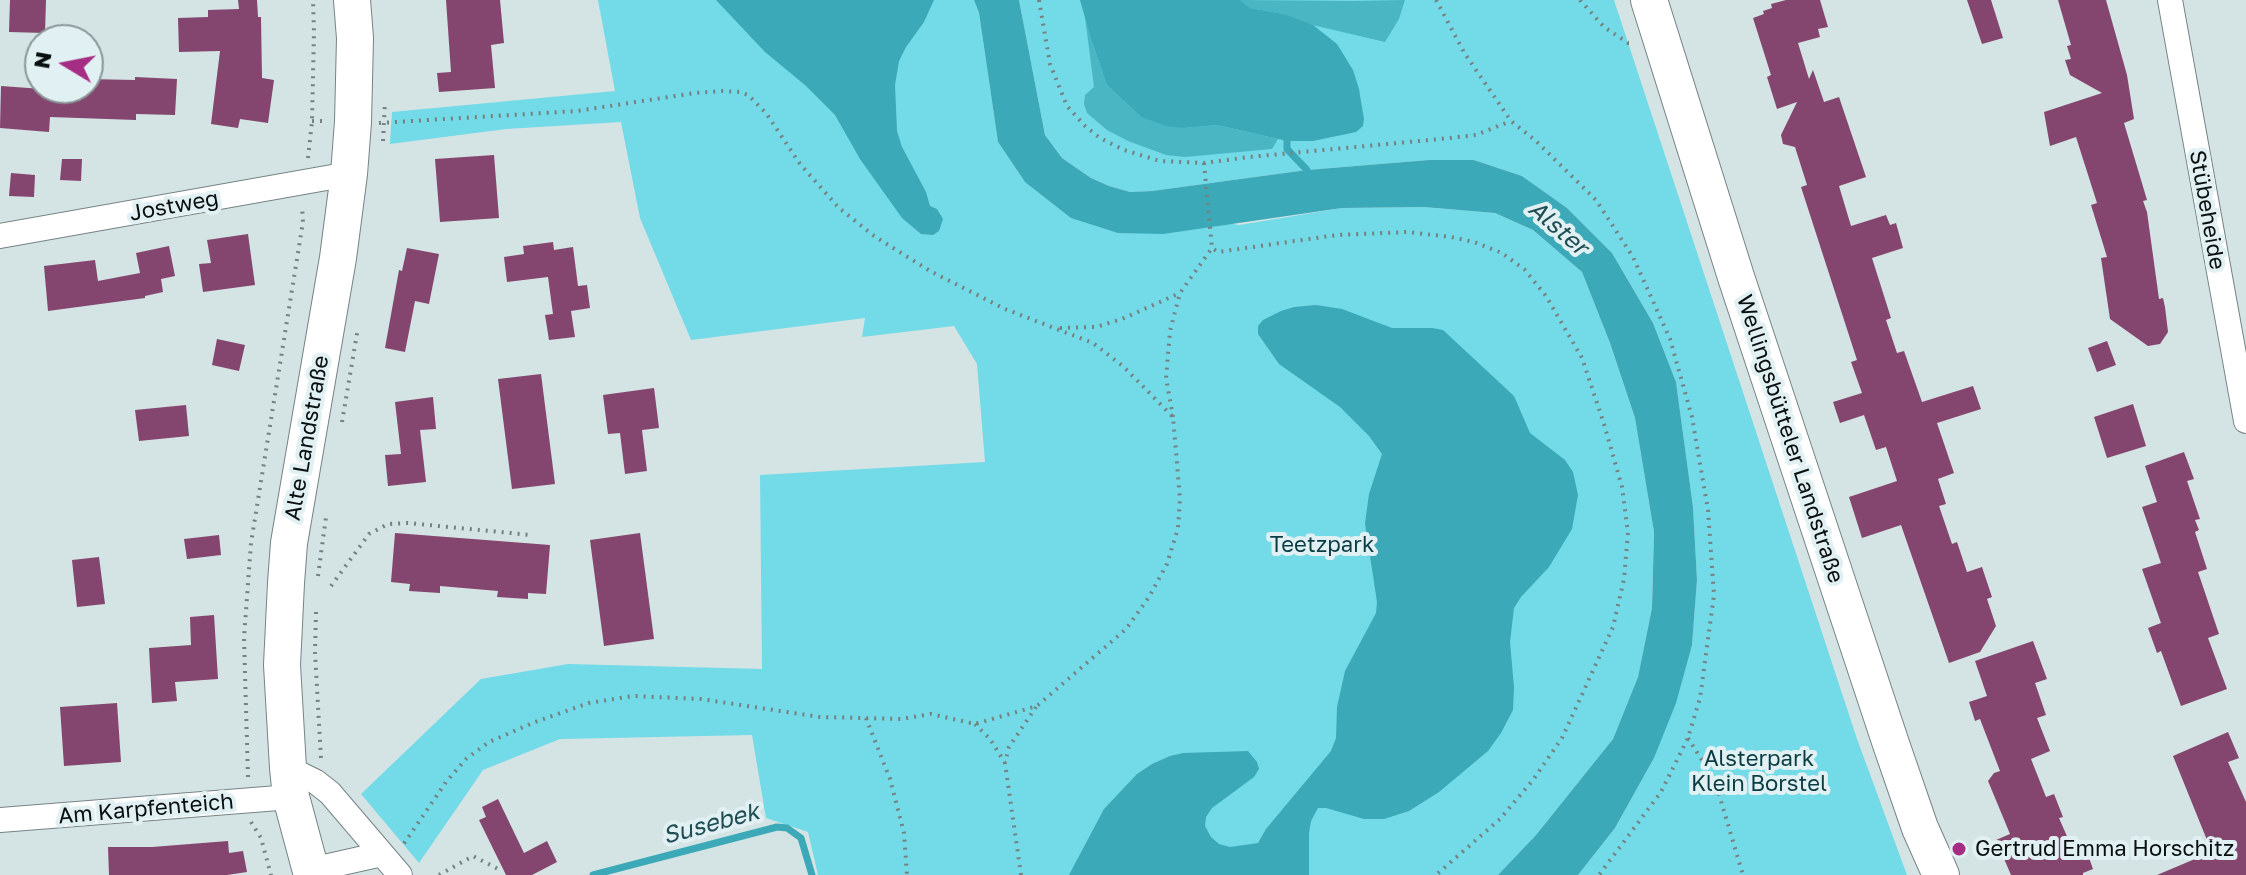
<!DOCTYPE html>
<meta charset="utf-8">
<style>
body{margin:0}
#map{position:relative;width:2246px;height:875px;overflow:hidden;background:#d4e3e4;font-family:"Golos Text",sans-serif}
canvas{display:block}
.north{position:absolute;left:24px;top:24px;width:80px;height:80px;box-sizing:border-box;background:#e1f0f2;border:2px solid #8b9698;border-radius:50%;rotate:280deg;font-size:22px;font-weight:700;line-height:32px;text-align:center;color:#0a0f10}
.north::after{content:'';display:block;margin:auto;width:28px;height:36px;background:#a52d83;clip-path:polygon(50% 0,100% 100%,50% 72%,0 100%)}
</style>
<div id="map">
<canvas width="2246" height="875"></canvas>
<div class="north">N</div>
</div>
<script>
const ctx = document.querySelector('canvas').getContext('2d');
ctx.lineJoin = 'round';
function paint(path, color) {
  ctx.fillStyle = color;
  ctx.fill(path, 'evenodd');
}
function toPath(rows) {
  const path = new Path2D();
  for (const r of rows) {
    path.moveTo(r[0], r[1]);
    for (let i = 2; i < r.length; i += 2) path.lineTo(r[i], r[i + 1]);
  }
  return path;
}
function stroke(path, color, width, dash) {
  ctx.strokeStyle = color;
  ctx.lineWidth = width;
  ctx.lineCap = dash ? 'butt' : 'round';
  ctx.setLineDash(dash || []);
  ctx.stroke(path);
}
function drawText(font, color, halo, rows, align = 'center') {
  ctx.font = font + ' "Golos Text",sans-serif';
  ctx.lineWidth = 8;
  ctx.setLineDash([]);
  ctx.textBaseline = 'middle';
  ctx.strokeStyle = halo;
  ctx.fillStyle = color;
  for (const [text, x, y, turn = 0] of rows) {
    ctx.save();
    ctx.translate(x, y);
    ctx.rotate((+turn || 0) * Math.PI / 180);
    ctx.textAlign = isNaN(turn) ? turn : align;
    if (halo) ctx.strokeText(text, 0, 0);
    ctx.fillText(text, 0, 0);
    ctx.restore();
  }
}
paint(toPath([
 [598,0,974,0,979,13,998,142,1025,182,1239,225,1342,208,1424,207,1495,213,1533,230,1582,272,1610,343,1635,418,1654,532,1652,608,1638,677,1613,739,1536,835,1498,875,818,875,808,832,766,818,752,735,560,739,483,770,419,863,361,794,481,679,568,664,762,669,760,475,985,462,977,364,954,326,862,337,865,318,691,340,640,218,621,122,506,129,390,144,392,112,615,91],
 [1019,0,1614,0,1857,739,1907,875,1578,875,1615,828,1654,758,1692,645,1697,580,1693,507,1676,382,1653,323,1612,253,1567,208,1522,176,1474,160,1429,160,1307,170,1152,191,1130,192,1109,186,1091,178,1062,158,1045,135]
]), '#73dae7');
paint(toPath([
 [1240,0,1353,1,1405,0,1399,19,1385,42,1304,23,1284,14,1250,8],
 [1084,9,1092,42,1107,85,1141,117,1184,128,1217,125,1278,139,1272,149,1185,157,1166,155,1128,141,1107,130,1087,113,1084,104,1085,95,1094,87]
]), '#4ab6c4');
paint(toPath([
 [716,0,934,0,924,22,906,47,899,61,895,85,897,131,902,147,926,192,930,206,937,209,943,219,939,231,933,235,921,234,902,218,860,159,835,115,805,85,765,52],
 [974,0,1019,0,1045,135,1062,158,1091,178,1109,186,1130,192,1152,191,1307,170,1429,160,1474,160,1522,176,1567,208,1612,253,1653,323,1676,382,1693,507,1697,580,1692,645,1676,703,1654,758,1615,828,1578,875,1498,875,1536,835,1613,739,1638,677,1652,608,1654,532,1635,418,1610,343,1582,272,1533,230,1495,213,1424,207,1342,208,1163,234,1118,233,1071,218,1025,182,998,142,979,13],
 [1080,0,1240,0,1250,8,1284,14,1313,25,1337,44,1353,70,1359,89,1364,119,1363,126,1356,132,1313,141,1287,141,1217,125,1184,128,1166,126,1141,117,1107,85,1092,42],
 [1316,305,1342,309,1392,328,1432,328,1443,330,1514,396,1530,433,1565,460,1573,472,1578,495,1572,529,1549,567,1521,597,1514,608,1510,642,1514,687,1513,710,1501,733,1488,751,1439,792,1409,811,1384,819,1364,819,1326,808,1318,808,1311,821,1309,833,1309,875,1069,875,1104,809,1137,774,1152,764,1170,756,1183,753,1248,751,1257,762,1259,769,1254,777,1212,808,1206,817,1205,826,1211,837,1219,844,1230,847,1258,843,1266,829,1331,751,1336,738,1337,707,1345,671,1376,613,1377,602,1365,523,1369,494,1382,454,1369,436,1340,407,1279,364,1258,334,1258,326,1263,320,1281,311,1294,307]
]), '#3ba9b7');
stroke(toPath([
 [1287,141,1287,149,1307,170,1309,179],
 [593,875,777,827,787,828,801,838,812,875]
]), '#3ba9b7', 7);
paint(toPath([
 [10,0,46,0,45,33,9,32],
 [238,0,257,0,258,17,261,17,262,78,274,80,268,123,240,119,238,128,211,124,220,51,179,52,178,18,208,17,208,10,239,9],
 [446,0,500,0,504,43,491,45,495,88,439,92,437,73,451,72],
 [1786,0,1820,0,1828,27,1818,29,1820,37,1798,43,1809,79,1813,70,1824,102,1839,97,1866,177,1839,186,1851,226,1886,215,1890,225,1896,223,1903,248,1872,258,1891,318,1886,320,1897,353,1904,351,1922,402,1973,386,1981,409,1937,423,1954,473,1938,479,1946,504,1939,506,1952,544,1957,542,1967,572,1982,567,1992,597,1987,599,1996,626,1980,652,1949,663,1901,525,1862,538,1849,497,1897,481,1886,447,1876,450,1864,415,1840,423,1833,402,1862,393,1851,362,1857,360,1801,187,1807,185,1795,147,1783,144,1781,135,1797,102,1777,109,1767,77,1771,75,1753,18,1764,14,1763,11,1772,8,1771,4],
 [1967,0,1991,0,2003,38,1982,44],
 [2058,0,2106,0,2127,75,2134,119,2124,123,2147,200,2143,201,2147,212,2159,299,2163,298,2165,307,2168,332,2160,344,2148,346,2110,319,2101,258,2107,257,2091,205,2097,203,2076,137,2050,146,2044,112,2102,93,2070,75,2065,60,2071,59,2067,46,2071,45],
 [135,77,177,79,175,115,136,114,136,120,50,117,49,132,0,128,1,86,70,91,70,88,88,88,88,79,135,80],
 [494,155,499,218,440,222,435,159],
 [62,159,82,159,81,181,60,180],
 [11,173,35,175,34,197,9,196],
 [248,234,255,285,203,292,199,264,211,263,207,240],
 [553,242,554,250,573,247,578,286,587,285,590,308,571,311,575,337,549,340,545,315,553,314,548,277,507,282,504,257,524,254,523,246],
 [169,246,175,276,161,279,163,292,145,296,145,298,48,311,44,266,95,260,98,281,140,273,136,253],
 [407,248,439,254,429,304,415,301,405,352,385,348,399,270,402,271],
 [217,339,245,345,239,371,212,365],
 [2107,341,2116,365,2097,372,2088,348],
 [541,374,555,484,512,489,498,379],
 [654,388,659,428,642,430,647,471,625,474,620,433,608,434,603,395],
 [433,397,436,429,420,430,426,482,388,486,385,455,401,454,395,402],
 [2133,404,2146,446,2107,458,2094,417],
 [186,405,189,436,139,441,135,410],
 [2184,452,2194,479,2187,481,2200,519,2195,520,2199,530,2195,532,2207,569,2198,572,2219,634,2208,638,2227,689,2181,706,2161,651,2157,653,2148,628,2161,623,2142,569,2161,563,2142,507,2157,502,2145,466],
 [395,533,550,545,546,594,528,593,528,599,497,597,498,591,440,586,440,593,409,591,410,584,391,582],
 [640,533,654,639,604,646,590,540],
 [219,535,221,555,187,559,184,539],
 [99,557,105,604,77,607,72,560],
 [214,615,218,679,175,682,177,701,152,703,149,648,191,645,190,617],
 [2033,641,2047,679,2035,683,2046,715,2037,718,2050,751,2031,759,2046,797,2054,794,2063,817,2059,818,2076,857,2087,852,2093,869,2083,873,2083,875,2011,875,1996,840,2010,834,1988,781,1994,773,2000,771,1980,719,1975,721,1969,702,1987,696,1975,661],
 [117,703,121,762,64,766,60,707],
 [2228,732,2239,758,2228,762,2246,802,2246,875,2157,875,2202,856,2199,849,2209,845,2173,756],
 [498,799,524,853,547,841,557,862,532,875,506,875,479,820,486,817,482,807],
 [228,841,229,853,243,851,247,872,227,875,109,875,108,847,152,847]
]), '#84466e');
const minor = toPath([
 [2170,0,2246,421],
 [0,236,349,174],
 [288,768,316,782,330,793,400,875],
 [0,820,291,797],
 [311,870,382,854]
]);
const secondary = toPath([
 [1649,0,1736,277,1891,744,1920,828,1941,875],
 [312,875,291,797,288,768,282,665,286,583,289,543,338,258,349,174,353,122,355,38,352,0]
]);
stroke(minor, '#768385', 26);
stroke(secondary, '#768385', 38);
stroke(toPath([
 [1039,0,1050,64,1067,106,1085,126,1100,138,1124,150,1160,161,1204,163,1249,157,1440,139,1476,135,1511,121],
 [1436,0,1465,54,1511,121,1536,141,1596,200,1633,257,1670,339,1692,417,1708,510,1714,595,1700,698,1688,738,1661,792,1599,875],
 [1580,0,1604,27,1628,43,1632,43],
 [312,121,327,121],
 [379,123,577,111,695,93,722,91,740,92,748,95,766,113,800,164,839,208,874,236,930,271,1005,309,1093,343,1124,367,1173,417,1180,499,1178,528,1167,564,1149,597,1126,629,1037,706,975,724,931,714,901,719,820,717,701,699,633,696,589,703,535,722,489,742,466,759,446,782,403,845],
 [383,141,385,102],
 [308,158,312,121,314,32,313,0],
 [1204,163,1212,248,1218,252,1337,235,1407,232,1451,237,1474,242,1502,253,1525,270,1546,296,1582,358,1604,424,1622,487,1628,533,1624,579,1613,627,1562,738,1533,780,1500,819,1436,875],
 [1060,328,1096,327,1122,319,1180,293],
 [1173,417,1166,378,1170,331,1180,293,1212,248],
 [342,422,358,328],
 [318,576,326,517],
 [331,586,369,534,388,524,408,523,531,535],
 [316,612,315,652,321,759],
 [866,718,890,779,904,833,907,875],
 [975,724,990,739,1005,763],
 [1688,738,1715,781,1743,875],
 [248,777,244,638,251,543,303,222,302,206],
 [251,822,261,838,271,875],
 [439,875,473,856,498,869],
 [1021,875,1005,763,1009,747,1036,707]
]), '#758081', 4, [2, 6]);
stroke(minor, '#fff', 24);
stroke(secondary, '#fff', 36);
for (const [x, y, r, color] of [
 [1959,849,8,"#a52d83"]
]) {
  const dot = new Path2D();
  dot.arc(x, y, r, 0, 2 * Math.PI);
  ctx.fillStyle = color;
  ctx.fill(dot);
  stroke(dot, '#e1f0f2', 3);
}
drawText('22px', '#0a0f10', '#e1f0f2', [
 ["Jostweg",174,206,-10],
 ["Stübeheide",2207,210,80],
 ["Alte Landstraße",307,438,-80],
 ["Wellingsbütteler Landstraße",1790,439,72],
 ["Am Karpfenteich",146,809,-5]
]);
drawText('22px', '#0a3d43', '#e1f0f2', [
 ["Teetzpark",1322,545],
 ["Alsterpark",1759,759],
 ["Klein Borstel",1759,784]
]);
drawText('22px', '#0a0f10', '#e1f0f2', [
 ["Gertrud Emma Horschitz",1975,849]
], 'left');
drawText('italic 24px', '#1e4d53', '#e1f0f2', [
 ["Alster",1558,228,41],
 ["Susebek",711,824,-15]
]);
</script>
